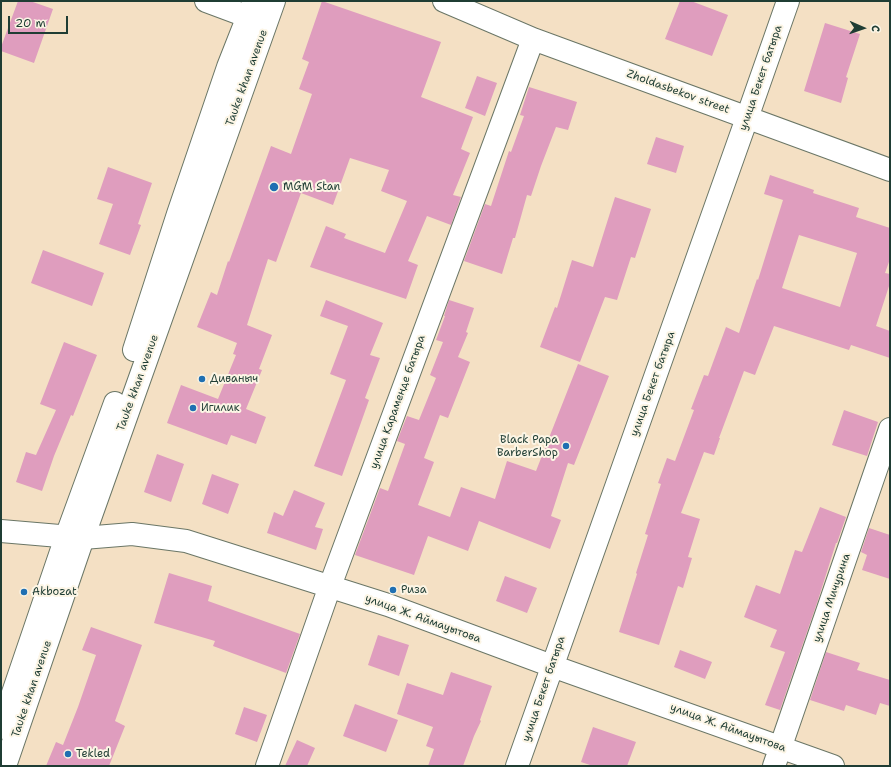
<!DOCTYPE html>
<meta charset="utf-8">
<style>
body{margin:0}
#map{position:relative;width:891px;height:767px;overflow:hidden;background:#f4e0c4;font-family:"Shantell Sans",sans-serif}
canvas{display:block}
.frame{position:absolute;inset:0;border:2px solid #1f3d34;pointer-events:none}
.north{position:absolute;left:843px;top:8px;width:40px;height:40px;-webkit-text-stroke:3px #fcf5e5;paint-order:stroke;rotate:92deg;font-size:11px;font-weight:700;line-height:16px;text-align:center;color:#1f3d34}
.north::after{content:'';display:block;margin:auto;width:14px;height:18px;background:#1f3d34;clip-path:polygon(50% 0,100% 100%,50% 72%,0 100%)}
.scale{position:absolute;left:8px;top:16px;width:60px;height:18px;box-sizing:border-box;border:2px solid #1f3d34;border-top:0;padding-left:5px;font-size:12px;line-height:14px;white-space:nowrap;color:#1f3d34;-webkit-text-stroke:3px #fcf5e5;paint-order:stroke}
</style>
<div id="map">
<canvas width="891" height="767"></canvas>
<div class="frame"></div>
<div class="north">С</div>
<div class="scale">20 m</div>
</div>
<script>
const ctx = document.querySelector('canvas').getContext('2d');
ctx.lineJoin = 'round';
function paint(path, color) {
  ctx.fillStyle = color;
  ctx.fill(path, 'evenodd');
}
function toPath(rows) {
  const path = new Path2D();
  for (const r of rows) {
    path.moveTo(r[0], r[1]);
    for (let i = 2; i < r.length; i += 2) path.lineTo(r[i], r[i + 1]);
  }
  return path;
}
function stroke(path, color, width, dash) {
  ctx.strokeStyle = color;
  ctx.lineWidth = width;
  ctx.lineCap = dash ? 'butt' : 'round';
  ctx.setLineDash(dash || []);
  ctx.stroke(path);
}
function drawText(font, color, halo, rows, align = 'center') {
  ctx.font = font + ' "Shantell Sans",sans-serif';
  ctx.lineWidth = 4;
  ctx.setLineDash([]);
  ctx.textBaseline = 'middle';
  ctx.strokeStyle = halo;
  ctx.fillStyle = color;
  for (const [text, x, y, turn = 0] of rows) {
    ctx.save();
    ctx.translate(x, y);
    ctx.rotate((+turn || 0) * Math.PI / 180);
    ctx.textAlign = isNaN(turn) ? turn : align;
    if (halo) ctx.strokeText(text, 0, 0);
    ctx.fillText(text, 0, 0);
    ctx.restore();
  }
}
paint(toPath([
 [18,1,30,1,53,9,34,63,1,51,1,47],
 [322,1,441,42,421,97,473,117,461,149,470,153,453,195,461,197,451,225,427,216,408,261,418,265,406,299,310,267,326,226,346,234,344,238,385,253,407,201,381,191,389,170,350,158,333,205,301,193,276,262,268,259,247,325,272,335,259,369,262,370,246,409,266,417,256,444,231,435,227,445,167,423,181,385,218,399,236,355,233,354,237,343,197,327,211,292,217,295,228,261,229,262,271,146,291,154,312,94,299,89,309,62,302,59],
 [680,1,691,1,728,15,712,56,665,39],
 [825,23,860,34,846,77,848,78,841,103,804,91],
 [477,76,497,83,485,116,465,108],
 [529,87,577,102,568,130,556,127,541,166,531,196,527,195,515,238,513,238,502,274,464,261,485,204,491,206,509,151,511,152,524,116,520,115],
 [656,137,684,146,676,173,647,164],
 [108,167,152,183,138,224,141,225,130,255,99,244,113,204,97,199],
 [770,175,814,190,813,193,859,208,856,217,890,228,890,259,885,273,890,274,890,283,876,326,890,331,890,358,851,345,849,350,774,326,755,375,744,371,719,438,720,438,714,455,704,452,681,513,700,519,688,557,692,558,683,588,678,586,659,645,619,632,637,574,636,573,648,535,645,534,661,484,658,483,667,458,675,461,694,410,691,409,704,375,708,376,726,327,739,333,757,279,758,280,783,200,764,194],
 [799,235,857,253,840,307,782,288],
 [615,197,651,209,635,258,631,257,617,300,605,297,580,362,540,347,555,307,557,308,572,260,593,267],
 [43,250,104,273,92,306,31,283],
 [326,300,383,323,370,355,380,358,365,398,369,400,342,476,314,466,346,380,330,374,348,326,320,316],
 [449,300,474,308,466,332,468,333,458,357,470,362,448,418,440,415,424,458,434,462,418,505,450,517,461,487,495,499,507,461,536,471,578,364,609,376,574,465,568,463,551,516,561,520,550,549,479,521,468,551,428,536,414,575,355,555,380,488,388,491,405,444,397,441,407,416,419,420,436,378,430,375,443,342,436,340,445,316,444,316],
 [64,342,97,355,73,416,71,415,54,456,42,491,16,482,26,452,36,455,56,410,40,404],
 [844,410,878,422,867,456,832,445],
 [157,454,184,464,171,502,144,492],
 [212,474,239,484,228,514,202,504],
 [294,490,325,503,315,527,323,529,316,550,267,533,274,512,283,516],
 [820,507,846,517,837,543,836,543,818,600,780,710,765,705,785,652,770,647,777,630,744,617,756,585,780,594,795,550,802,552],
 [869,528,890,535,890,579,862,570,867,555,861,552],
 [169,573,212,586,208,601,300,634,286,673,213,646,215,641,154,623],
 [505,576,537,588,527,613,496,601],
 [91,627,142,645,115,721,125,726,109,766,46,766,56,742,63,745,78,707,96,655,82,650],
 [378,635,409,645,399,676,368,665],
 [680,650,712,662,705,679,674,667],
 [826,652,860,663,857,670,890,680,890,706,880,703,876,715,846,705,844,711,810,700],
 [451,672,492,686,480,720,481,721,474,736,463,766,428,766,434,749,426,746,433,727,397,714,407,683,443,695],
 [355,704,398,720,386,752,343,736],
 [244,707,267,715,257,742,235,734],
 [593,727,636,742,627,766,593,766,581,762],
 [297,740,315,748,307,766,285,766]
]), '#df9dbe');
const minor = toPath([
 [206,1,265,23],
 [444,1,533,39,890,170],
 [1,531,83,538,132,534,186,541,388,605,552,666,833,766],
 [267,766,330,586,533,39],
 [517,766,747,118,788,1],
 [774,766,890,429]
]);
const major = toPath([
 [134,350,178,214,228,67,254,1],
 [1,728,66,537,115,403],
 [5,766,83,538,274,1]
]);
stroke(minor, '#6a7666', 24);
stroke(major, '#6a7666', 24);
stroke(minor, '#fff', 22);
stroke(major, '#fff', 22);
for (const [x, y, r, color] of [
 [274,187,5,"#1f6fb2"],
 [202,379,4,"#1f6fb2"],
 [193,408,4,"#1f6fb2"],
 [566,446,4,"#1f6fb2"],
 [393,590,4,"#1f6fb2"],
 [24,592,4,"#1f6fb2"],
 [68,754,4,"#1f6fb2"]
]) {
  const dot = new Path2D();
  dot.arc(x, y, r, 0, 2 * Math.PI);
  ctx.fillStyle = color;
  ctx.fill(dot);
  stroke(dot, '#fcf5e5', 1.5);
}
drawText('11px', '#1f3d34', '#fcf5e5', [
 ["Tauke khan avenue",247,78,-70],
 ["улица Бекет батыра",761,78,-71],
 ["Zholdasbekov street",678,92,20],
 ["Tauke khan avenue",138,383,-70],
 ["улица Бекет батыра",653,384,-70],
 ["улица Караменде батыра",398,402,-70],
 ["улица Мичурина",832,598,-71],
 ["улица Ж. Аймауытова",423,619,20],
 ["Tauke khan avenue",32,689,-71],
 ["улица Бекет батыра",544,689,-71],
 ["улица Ж. Аймауытова",728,728,20]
]);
drawText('11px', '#1f3d34', '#fcf5e5', [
 ["MGM Stan",283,187],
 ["Диваныч",210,379],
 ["Игилик",201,408],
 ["Black Papa",558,440,"right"],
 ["BarberShop",558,453,"right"],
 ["Риза",401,590],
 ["Akbozat",32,592],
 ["Tekled",76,754]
], 'left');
</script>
